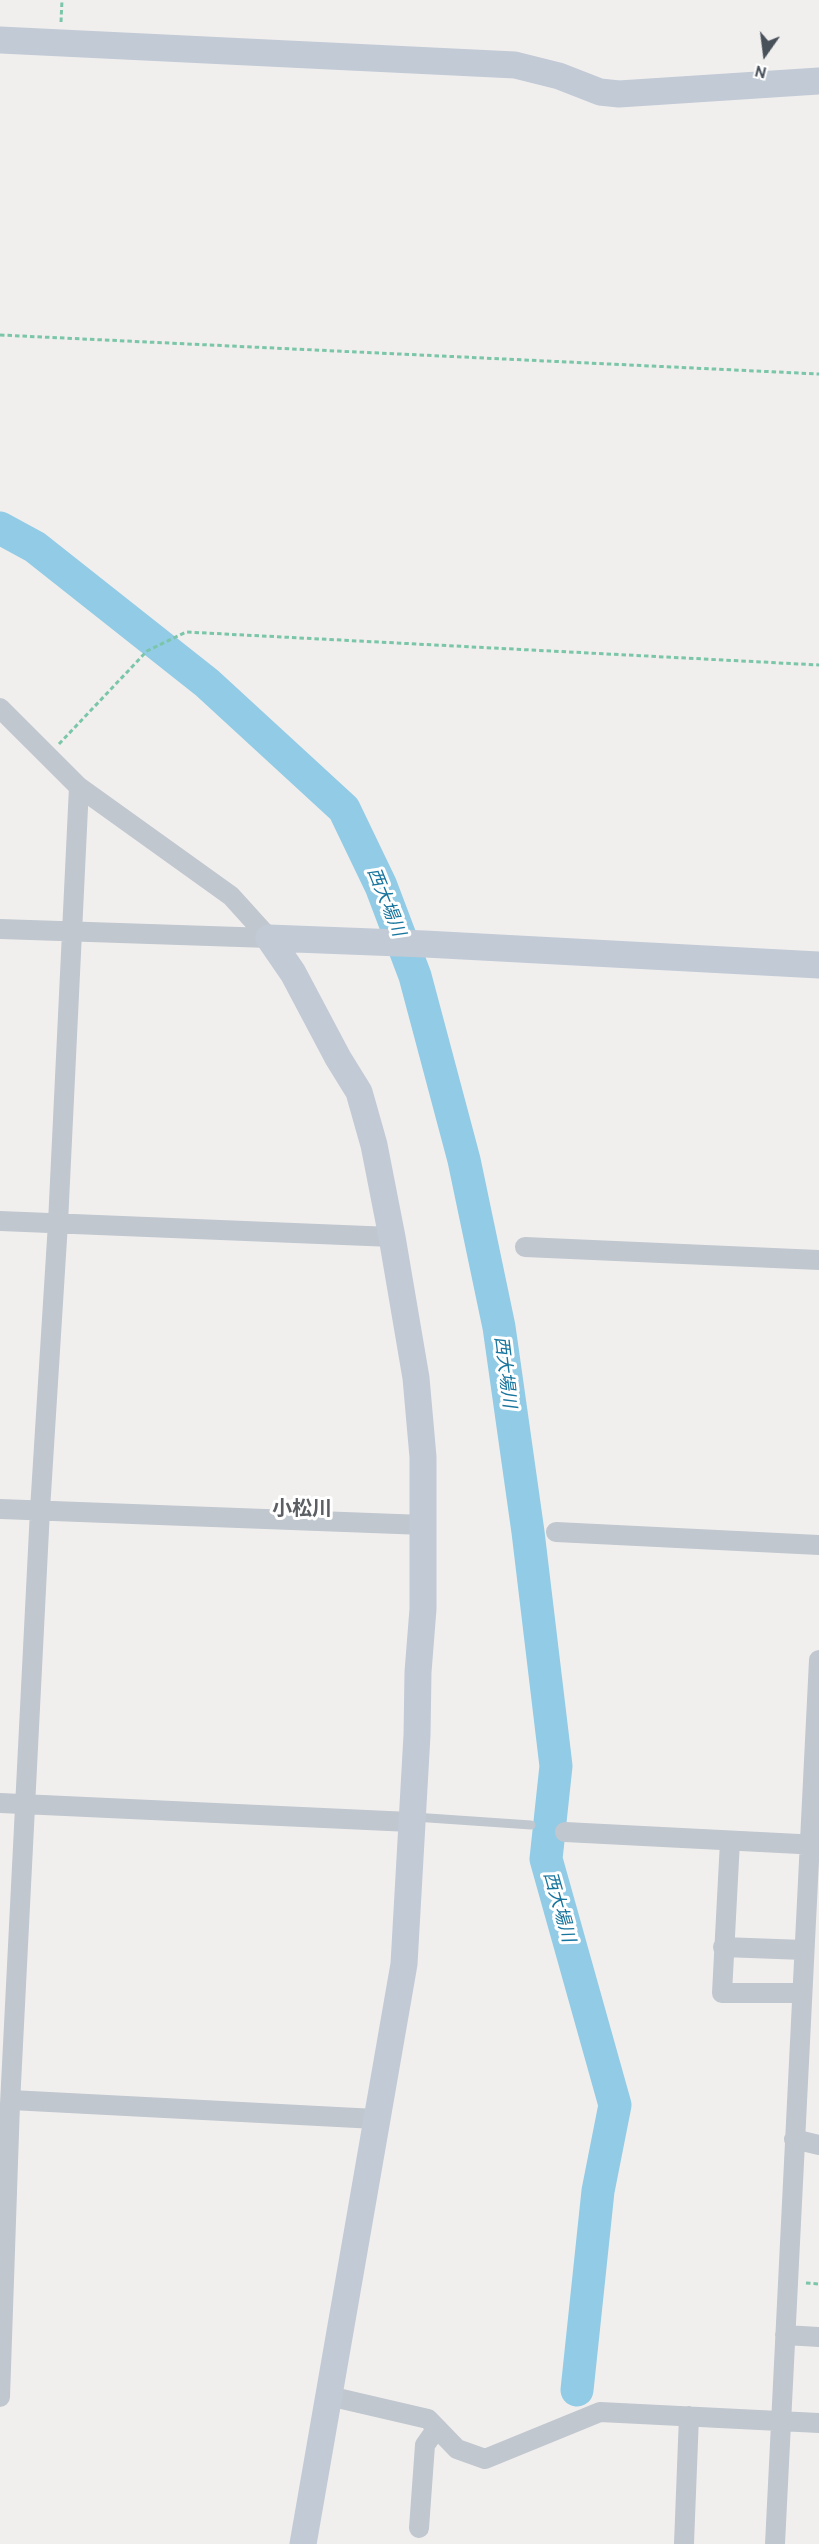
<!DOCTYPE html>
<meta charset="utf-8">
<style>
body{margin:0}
#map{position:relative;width:819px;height:2544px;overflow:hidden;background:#f1efee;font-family:Cabin,sans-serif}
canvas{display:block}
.north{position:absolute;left:735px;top:24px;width:60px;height:60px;-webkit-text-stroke:4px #fff;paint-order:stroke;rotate:194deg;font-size:16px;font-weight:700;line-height:24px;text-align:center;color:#48505a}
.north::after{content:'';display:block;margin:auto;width:21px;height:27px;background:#48505a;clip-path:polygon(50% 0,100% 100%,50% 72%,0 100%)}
</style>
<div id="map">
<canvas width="819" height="2544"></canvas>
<div class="north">N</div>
</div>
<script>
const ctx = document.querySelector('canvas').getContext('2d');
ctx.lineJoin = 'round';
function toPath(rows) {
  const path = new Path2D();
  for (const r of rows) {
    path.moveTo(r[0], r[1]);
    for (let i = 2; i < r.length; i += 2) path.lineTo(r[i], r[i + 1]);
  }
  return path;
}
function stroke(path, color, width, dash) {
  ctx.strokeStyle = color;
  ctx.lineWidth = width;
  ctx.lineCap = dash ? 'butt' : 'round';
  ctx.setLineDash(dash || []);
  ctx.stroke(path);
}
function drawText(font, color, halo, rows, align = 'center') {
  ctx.font = font + ' Cabin,"Noto Sans JP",sans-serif';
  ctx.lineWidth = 6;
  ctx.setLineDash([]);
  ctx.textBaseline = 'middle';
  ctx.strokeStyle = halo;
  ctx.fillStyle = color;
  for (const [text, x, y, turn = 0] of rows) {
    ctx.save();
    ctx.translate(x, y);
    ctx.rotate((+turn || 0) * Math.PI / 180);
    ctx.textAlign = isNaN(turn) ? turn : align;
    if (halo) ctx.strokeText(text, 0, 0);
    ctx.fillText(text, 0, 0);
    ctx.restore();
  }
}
stroke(toPath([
 [0,528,35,547,207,683,344,809,381,886,415,976,464,1160,499,1327,528,1532,556,1766,546,1859,615,2105,598,2191,577,2390]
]), '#91cbe5', 33);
stroke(toPath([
 [61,22,62,0],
 [0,335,819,374],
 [59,744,147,651,186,632,819,665],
 [806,2283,819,2284]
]), '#7bc6a8', 3, [4.5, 3]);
stroke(toPath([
 [414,1817,531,1825]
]), '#c0c7cf', 9);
stroke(toPath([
 [0,708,79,787,231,896,269,938],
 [0,929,269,938],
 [0,1221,392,1237],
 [525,1247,819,1260],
 [0,1509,424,1525],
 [556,1532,819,1545],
 [0,1803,410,1822],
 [565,1832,819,1845],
 [730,1841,722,1993,801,1993],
 [723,1947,804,1950],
 [11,2100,376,2119],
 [794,2139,819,2145],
 [785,2335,819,2337],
 [329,2396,428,2419,457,2449,485,2459,600,2412,819,2423],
 [0,2397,10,2104,40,1510,58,1223,79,787],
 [419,2528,425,2445,437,2428],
 [684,2544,689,2416],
 [775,2544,819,1660]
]), '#c0c7cf', 20);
stroke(toPath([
 [0,40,515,65,559,76,600,92,619,94,819,81],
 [269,938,293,973,338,1058,359,1092,374,1145,392,1237,416,1378,423,1457,423,1609,418,1672,417,1735,404,1964,303,2544],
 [269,938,425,944,819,965]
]), '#c2cad6', 27);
drawText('italic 18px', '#18759e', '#fff', [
 ["西大場川",386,902,68],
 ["西大場川",505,1372,83],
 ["西大場川",559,1907,74]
]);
drawText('bold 20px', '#5b5e63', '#fff', [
 ["小松川",302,1509]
]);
</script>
